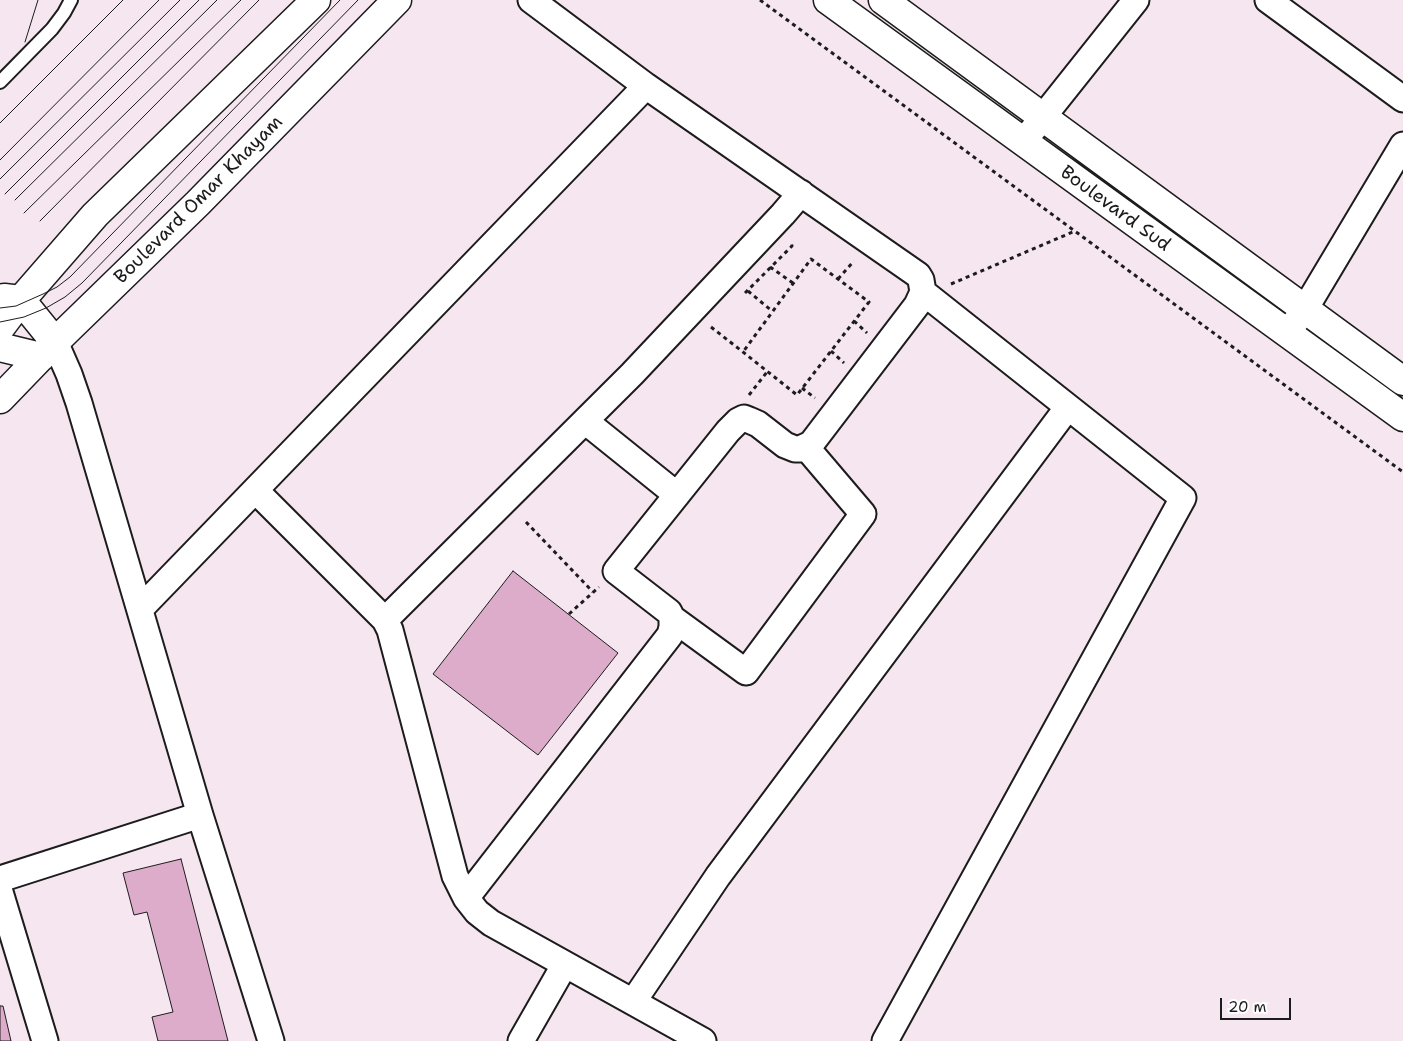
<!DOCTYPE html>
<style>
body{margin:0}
#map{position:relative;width:1403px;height:1041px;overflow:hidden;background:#f5e6ef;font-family:"Shantell Sans",sans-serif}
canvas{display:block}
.scale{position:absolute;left:1220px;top:998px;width:71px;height:22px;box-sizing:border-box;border:2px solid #1c1c1c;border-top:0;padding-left:6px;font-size:15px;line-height:18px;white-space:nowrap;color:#1c1c1c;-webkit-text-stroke:4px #fff;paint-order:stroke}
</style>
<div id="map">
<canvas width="1403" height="1041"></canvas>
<div class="scale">20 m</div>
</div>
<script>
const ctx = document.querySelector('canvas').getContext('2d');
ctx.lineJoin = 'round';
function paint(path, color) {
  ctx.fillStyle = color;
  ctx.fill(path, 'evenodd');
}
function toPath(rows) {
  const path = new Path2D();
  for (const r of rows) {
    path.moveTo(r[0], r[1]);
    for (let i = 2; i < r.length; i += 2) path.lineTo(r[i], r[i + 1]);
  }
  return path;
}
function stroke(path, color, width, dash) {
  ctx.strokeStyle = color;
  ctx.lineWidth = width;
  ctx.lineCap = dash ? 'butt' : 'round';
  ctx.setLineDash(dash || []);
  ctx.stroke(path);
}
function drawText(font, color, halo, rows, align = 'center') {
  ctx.font = font + ' "Shantell Sans",sans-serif';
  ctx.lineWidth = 4;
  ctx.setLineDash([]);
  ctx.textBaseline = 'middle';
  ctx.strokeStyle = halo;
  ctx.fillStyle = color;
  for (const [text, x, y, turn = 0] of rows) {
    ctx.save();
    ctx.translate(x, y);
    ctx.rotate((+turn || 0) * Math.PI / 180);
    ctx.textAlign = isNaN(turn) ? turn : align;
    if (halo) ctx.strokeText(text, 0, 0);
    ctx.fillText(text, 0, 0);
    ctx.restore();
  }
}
const building = toPath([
 [513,571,618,653,538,755,433,674,513,571],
 [181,859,228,1041,158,1041,152,1017,173,1012,147,912,134,915,123,873,181,859],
 [0,1006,3,1006,11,1041,0,1041,0,1006]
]);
paint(building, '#ddaccb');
stroke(building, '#1c1c1c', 1);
const lane = toPath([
 [0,82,52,29,64,13,71,0]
]);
const street = toPath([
 [531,0,646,86,918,275,921,280,923,292,917,305,811,444,800,449,795,449,785,445,758,424,749,420,744,418,738,421,728,431,616,571,669,612,672,618,746,672,863,514,806,447],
 [1268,0,1403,99],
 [1023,142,1136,0],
 [1287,333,1305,309,1403,145],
 [55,342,69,374,79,403,200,815,271,1041],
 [585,421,677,495],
 [256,491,385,620,390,630,455,876,466,898,477,912,491,923,703,1041],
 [140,609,646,86],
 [385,620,632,374,783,214,801,193],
 [0,879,200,815],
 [0,892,45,1041],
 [466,898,670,635,672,627,672,618],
 [633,1002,718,876,1068,407],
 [521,1041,565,964],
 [885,1041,1183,498,923,292]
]);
const secondary = toPath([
 [828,0,1403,417],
 [883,0,1403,381],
 [4,298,21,300,55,342],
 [0,328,21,300,95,215,316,0],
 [0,347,41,357],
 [0,399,55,342,198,203,397,0]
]);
stroke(lane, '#1c1c1c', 16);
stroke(street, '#1c1c1c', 29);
stroke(secondary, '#1c1c1c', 31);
stroke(toPath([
 [760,0,1403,472],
 [770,267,793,283],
 [838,279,854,261],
 [951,284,1075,231],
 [748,291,772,311],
 [745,293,792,246,791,241],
 [854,321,867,333],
 [711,327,743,352,797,395,869,302,811,259,743,352],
 [831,351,844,363],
 [802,388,815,398],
 [749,395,767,372],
 [526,522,593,592],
 [569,614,599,587]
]), '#1c1c1c', 3, [4, 4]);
stroke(lane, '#fff', 12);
stroke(street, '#fff', 25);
stroke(secondary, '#fff', 28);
stroke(toPath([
 [25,42,38,0],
 [0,123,123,0],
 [0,160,159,0],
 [0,179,180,0],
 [5,194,199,0],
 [15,200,217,0],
 [24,213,241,0],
 [40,221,259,0],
 [0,308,16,306,43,294,57,287,70,277,340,0],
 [0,322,24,317,46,308,65,297,82,283,358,0]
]), '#1c1c1c', 1);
drawText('19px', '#1c1c1c', '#fff', [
 ["Boulevard Omar Khayam",199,200,-45],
 ["Boulevard Sud",1115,209,36]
]);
</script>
